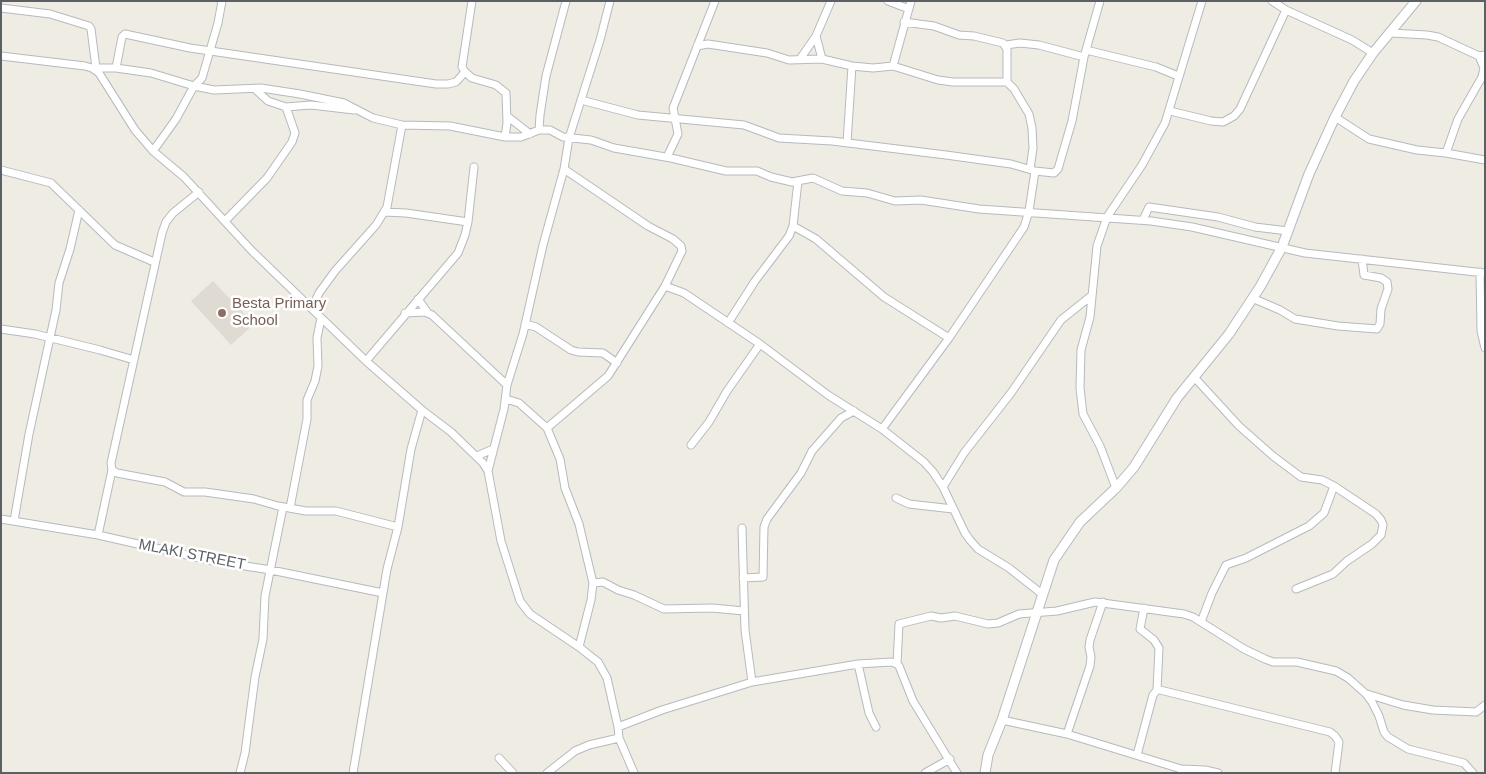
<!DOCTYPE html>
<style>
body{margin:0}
#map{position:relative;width:1486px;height:774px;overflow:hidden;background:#efece3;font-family:Helvetica,sans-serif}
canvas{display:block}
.frame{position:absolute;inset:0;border:2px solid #5b6065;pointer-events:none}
</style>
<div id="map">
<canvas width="1486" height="774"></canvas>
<div class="frame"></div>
</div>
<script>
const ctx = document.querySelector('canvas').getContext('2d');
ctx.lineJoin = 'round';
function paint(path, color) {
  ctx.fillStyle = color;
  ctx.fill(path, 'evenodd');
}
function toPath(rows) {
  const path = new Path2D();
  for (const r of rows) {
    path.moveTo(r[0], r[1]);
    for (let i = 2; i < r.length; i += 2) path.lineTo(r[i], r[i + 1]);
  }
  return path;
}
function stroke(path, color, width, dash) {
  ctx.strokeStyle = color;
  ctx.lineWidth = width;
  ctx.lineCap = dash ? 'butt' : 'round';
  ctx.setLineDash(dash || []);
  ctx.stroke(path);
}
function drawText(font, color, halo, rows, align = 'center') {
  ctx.font = font + ' Helvetica,sans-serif';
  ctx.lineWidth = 5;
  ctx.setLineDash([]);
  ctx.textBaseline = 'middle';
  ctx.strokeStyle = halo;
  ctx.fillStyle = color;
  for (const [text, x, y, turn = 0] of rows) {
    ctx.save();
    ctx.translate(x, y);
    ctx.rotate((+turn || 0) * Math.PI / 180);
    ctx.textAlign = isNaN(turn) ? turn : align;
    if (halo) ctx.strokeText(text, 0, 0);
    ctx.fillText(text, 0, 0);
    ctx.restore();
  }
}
paint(toPath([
 [213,281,254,324,231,345,191,301]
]), '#dfdbd2');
const minor = toPath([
 [472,1,462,67,465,72,472,78,496,85,506,93,507,123,505,137],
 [888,1,909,9],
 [1272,1,1286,10,1352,40,1373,53],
 [1,8,50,14,89,26,91,29,96,68],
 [904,22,934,26,959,35,974,36,1003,43,1007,49,1007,82],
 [1391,33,1427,35,1438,37,1479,56,1485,55],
 [816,36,822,59],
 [1006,45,1020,43,1039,45,1084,57],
 [697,46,708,44,767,53,789,60,822,59,852,66,873,68,893,66,938,80,953,82,1007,82,1014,89,1029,114,1032,128,1033,148,1030,169],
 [1086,50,1156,67,1178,76],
 [1,56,85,66,92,68,99,73,135,130,153,151,184,177,252,251,366,361,422,410,451,432,483,463,488,471,501,541,520,601,530,614,579,647,598,662,607,678,618,727,619,738,634,773],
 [800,59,816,36,831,1],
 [893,66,911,1],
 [92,68,116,68,151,73,194,86,214,90,261,88,300,94,344,103,373,118,402,125,450,126,505,137,521,137,539,130,550,130,563,137,591,140,614,148,671,158,726,171,757,171,771,177,792,182,813,178,842,191,867,193,895,201,921,200,979,209,1151,221,1192,227,1305,253,1485,273],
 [116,68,122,37,125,34,190,48,436,84,448,84,456,82,465,72],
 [255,89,268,101,286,107,311,105,354,110],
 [581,100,638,115,744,125,779,138,832,141,946,155,1011,164,1035,171,1054,173,1058,169,1072,121,1084,57,1100,1],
 [1170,111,1211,121,1223,122,1234,116,1240,109,1286,10],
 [507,116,530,134],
 [1335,117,1369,139,1417,150,1446,153,1485,160],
 [539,130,540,115,546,76,566,1],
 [847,143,852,66],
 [153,151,176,119,194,86,202,78,218,23,222,1],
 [1446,153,1458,119,1482,77,1484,68,1479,56],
 [667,157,678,134,673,108,715,1],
 [1,170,51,183,115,245,154,262],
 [199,192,173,213,166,222,162,233,111,463,112,470,117,473,165,482,184,492,205,492,254,499,278,506,306,511,336,511,398,527],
 [384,212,406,213,468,222],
 [1143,220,1149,207,1218,217,1255,227,1288,231],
 [225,221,267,178,292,142,295,133,286,107],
 [793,226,816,239,884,297,949,338],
 [1480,272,1481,331,1485,348],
 [665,286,684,293,760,344,828,395,882,429,924,462,933,472,943,487,965,533,970,540,978,549,1009,568,1042,594],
 [1252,298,1280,310,1295,319,1338,326,1377,329,1380,324,1381,309,1388,289,1387,282,1381,278,1364,275,1362,259],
 [418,299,428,313],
 [312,308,319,293,335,271,376,225,387,207,402,125],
 [405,313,425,312,432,315,507,385],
 [728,323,755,281,789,236,793,226,798,181],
 [525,324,536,327,571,350,578,352,603,353,617,363],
 [1,329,35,334,100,350,134,360],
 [366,361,458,253,465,235,468,222,474,167],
 [1194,377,1239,426,1273,456,1301,477,1322,480,1334,486,1376,514,1381,520,1383,525,1381,535,1372,544,1347,561,1333,574,1296,589],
 [506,399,519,403,547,428,560,459,565,488,579,524,593,583,591,600,579,647],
 [547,428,608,376,665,286,682,251,681,246,673,239,648,226,564,169],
 [882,429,949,338,1024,227,1029,211,1035,171],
 [691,445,709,422,727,391,760,344],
 [477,456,493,449],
 [488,471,504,409,507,385,523,334,543,245,564,169,569,138,600,40,610,1],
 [943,487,964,453,1011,393,1061,320,1091,296],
 [1116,488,1100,446,1083,414,1080,388,1081,350,1090,317,1097,246,1107,217,1142,165,1165,123,1202,1],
 [896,498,909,504,953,509],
 [290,508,307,419,307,400,315,381,318,366,317,338,321,318],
 [1,519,98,535,213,561,271,570,383,593],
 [14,521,29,434,56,310,59,283,70,249,79,210],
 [742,528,745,630,752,682],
 [98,535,112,470],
 [743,578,763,577,764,527,767,519,801,473,812,451,841,418,854,411],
 [593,583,603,582,618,590,634,595,664,609,712,608,744,611],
 [1144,608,1140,629,1154,640,1159,648,1157,690],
 [1201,622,1212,593,1226,565,1246,558,1309,526,1324,513,1334,486],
 [858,664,869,713,876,727],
 [897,664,899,624,931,616,941,618,955,616,988,624,998,623,1019,614,1057,611,1095,602,1184,614,1193,617,1244,649,1265,659,1273,662,1297,662,1336,671,1348,678,1366,694,1372,702,1379,716,1384,732,1388,737,1408,749,1464,763,1473,773],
 [1367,694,1403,705,1433,710,1476,712,1485,705],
 [1002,720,1067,734,1181,769,1205,770,1218,773],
 [618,727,662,710,752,682,858,664,891,662,897,664,899,666,913,701,957,773],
 [1067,734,1090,666,1091,657,1089,647,1090,640,1103,602],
 [1137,755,1153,695,1157,690,1160,690,1330,732,1335,736,1339,742,1335,773],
 [499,758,513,773],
 [240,773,245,753,255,677,263,639,265,596,283,507],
 [353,773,387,569,398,527,411,449,422,410],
 [547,773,575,751,589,745,619,738],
 [925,773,950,759]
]);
const tertiary = toPath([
 [985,773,988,755,1002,720,1054,560,1080,522,1116,488,1134,467,1177,398,1229,334,1260,287,1282,247,1309,174,1335,117,1354,81,1373,53,1416,1]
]);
stroke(minor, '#b6babe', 9);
stroke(tertiary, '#b6babe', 11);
stroke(minor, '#fff', 7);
stroke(tertiary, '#fff', 9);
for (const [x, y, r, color] of [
 [222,313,5,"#8d6e63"]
]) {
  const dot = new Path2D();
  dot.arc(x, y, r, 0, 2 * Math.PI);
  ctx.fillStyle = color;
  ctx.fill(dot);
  stroke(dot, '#fff', 2);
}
drawText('15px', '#785e54', '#fff', [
 ["Besta Primary",232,304],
 ["School",232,321]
], 'left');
drawText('15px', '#5b6065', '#fff', [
 ["MLAKI STREET",192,555,11]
]);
</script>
